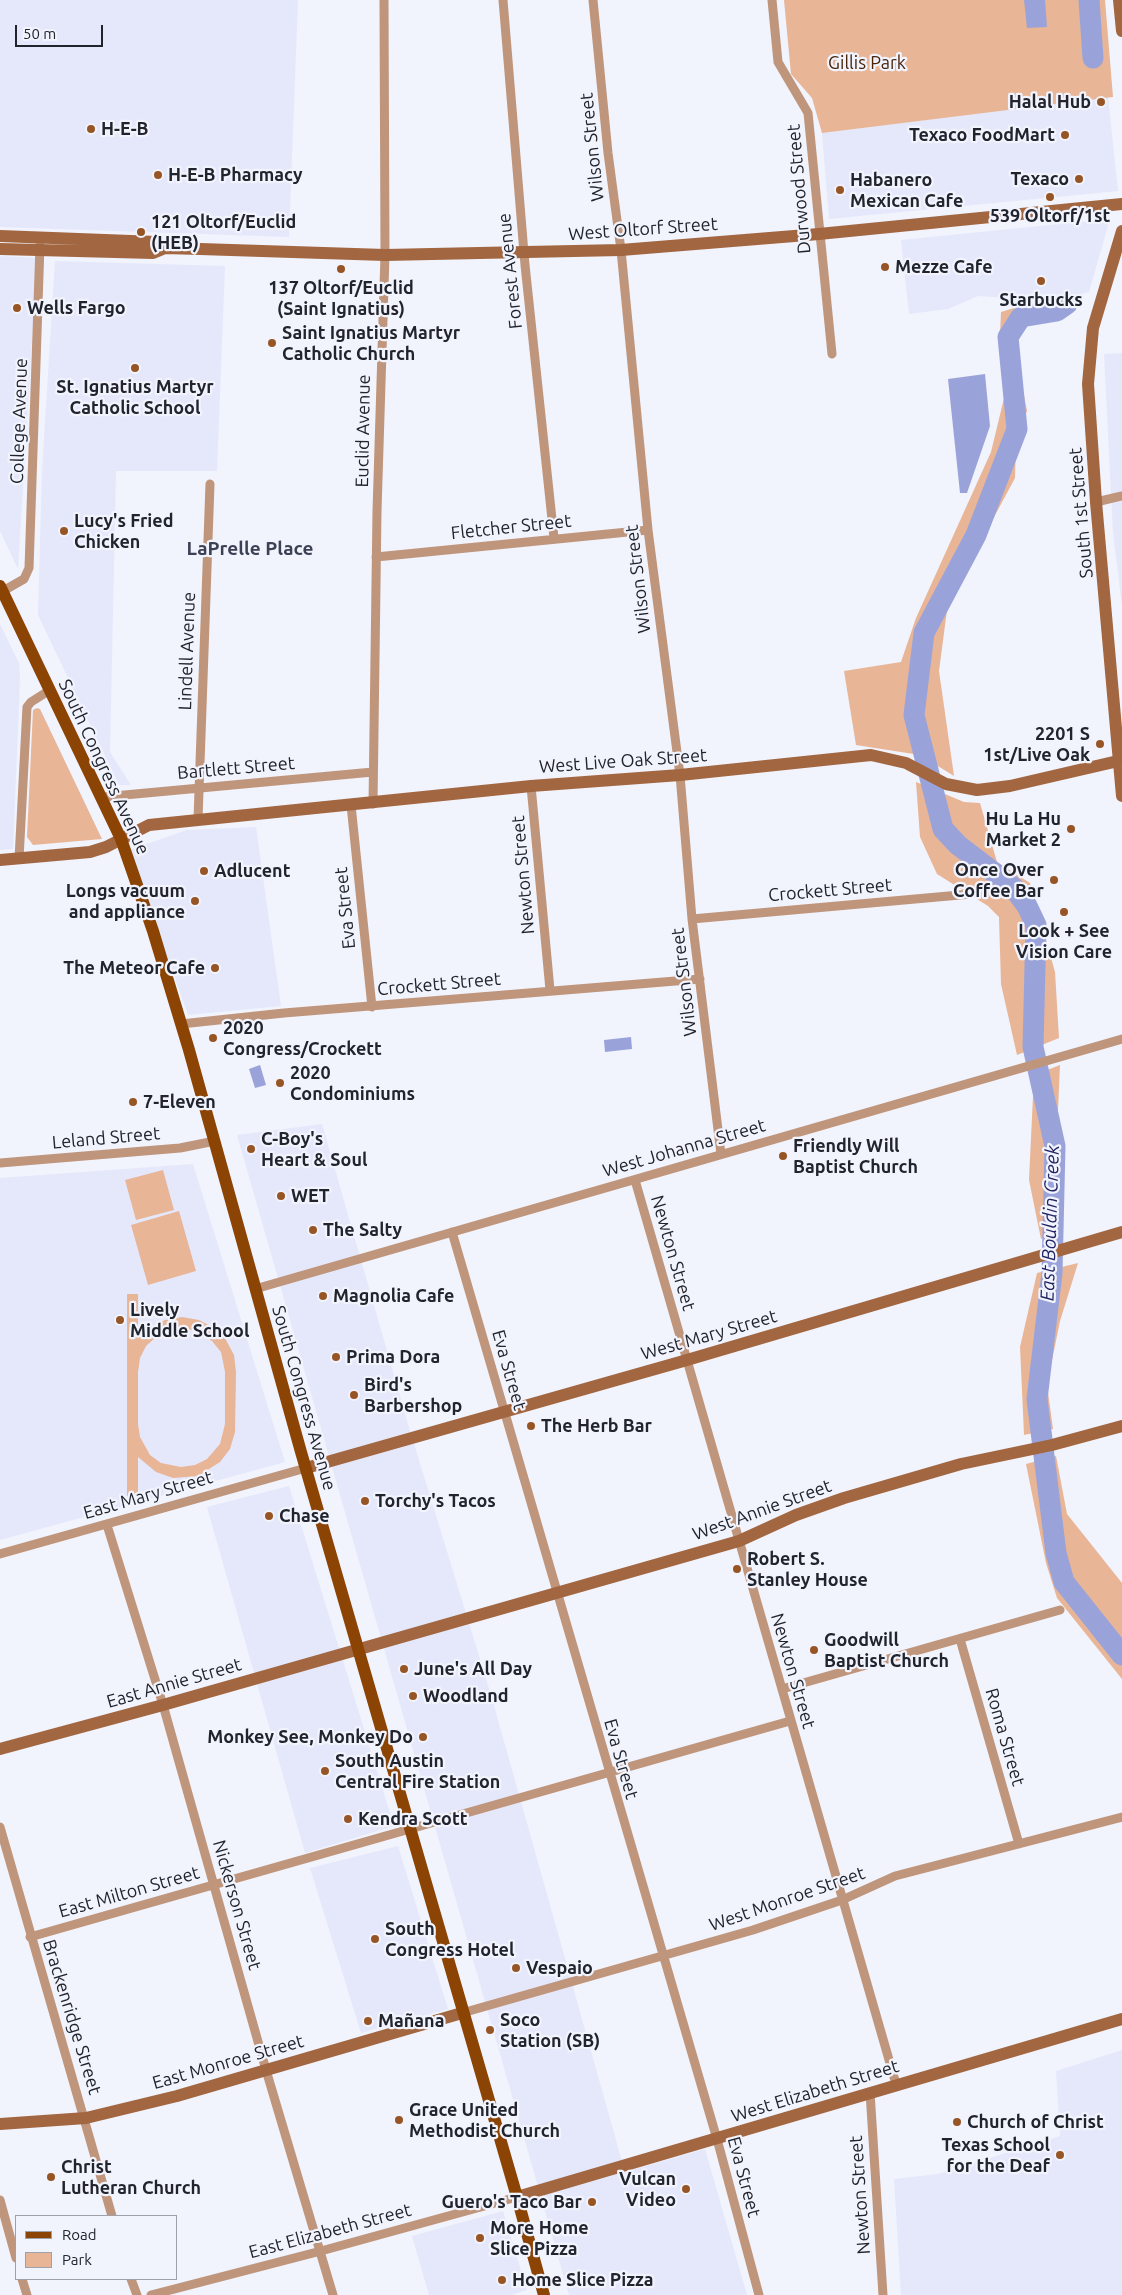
<!DOCTYPE html>
<meta charset="utf-8">
<style>
body{margin:0}
#map{position:relative;width:1122px;height:2295px;overflow:hidden;background:#f1f3fd;font-family:Ubuntu,sans-serif}
canvas{display:block}
.legend{position:absolute;left:15px;top:2215px;width:162px;height:65px;box-sizing:border-box;background:#f1f3fd;border:1px solid #9ea0aa;margin:0;padding:6px 9px;list-style:none;font-size:15px;color:#22242d}
.legend li{display:flex;align-items:center;gap:10px;height:25px}
.legend b{width:25px;border:1px solid #9ea0aa}
.scale{position:absolute;left:15px;top:25px;width:88px;height:22px;box-sizing:border-box;border:2px solid #22242d;border-top:0;padding-left:6px;font-size:15px;line-height:18px;white-space:nowrap;color:#22242d;-webkit-text-stroke:4px #f1f3fd;paint-order:stroke}
</style>
<div id="map">
<canvas width="1122" height="2295"></canvas>
<ul class="legend">
<li><b style="height:6px;background:#8c4404"></b>Road</li>
<li><b style="height:14px;background:#e8b597"></b>Park</li>
</ul>
<div class="scale">50 m</div>
</div>
<script>
const ctx = document.querySelector('canvas').getContext('2d');
ctx.lineJoin = 'round';
function paint(path, color) {
  ctx.fillStyle = color;
  ctx.fill(path, 'evenodd');
}
function toPath(rows) {
  const path = new Path2D();
  for (const r of rows) {
    path.moveTo(r[0], r[1]);
    for (let i = 2; i < r.length; i += 2) path.lineTo(r[i], r[i + 1]);
  }
  return path;
}
function stroke(path, color, width, dash) {
  ctx.strokeStyle = color;
  ctx.lineWidth = width;
  ctx.lineCap = dash ? 'butt' : 'round';
  ctx.setLineDash(dash || []);
  ctx.stroke(path);
}
function drawText(font, color, halo, rows, align = 'center') {
  ctx.font = font + ' Ubuntu,sans-serif';
  ctx.lineWidth = 4.5;
  ctx.setLineDash([]);
  ctx.textBaseline = 'middle';
  ctx.strokeStyle = halo;
  ctx.fillStyle = color;
  for (const [text, x, y, turn = 0] of rows) {
    ctx.save();
    ctx.translate(x, y);
    ctx.rotate((+turn || 0) * Math.PI / 180);
    ctx.textAlign = isNaN(turn) ? turn : align;
    if (halo) ctx.strokeText(text, 0, 0);
    ctx.fillText(text, 0, 0);
    ctx.restore();
  }
}
paint(toPath([
 [0,0,298,0,289,237,0,227],
 [1108,97,1118,191,829,219,822,133],
 [1110,219,1089,292,1062,300,1017,307,1009,298,978,296,948,309,909,314,901,240],
 [0,256,37,258,18,569,0,531],
 [55,261,225,266,217,471,116,471,110,752,131,785,119,785,38,615,42,471],
 [1122,353,1122,606,1113,533,1104,354],
 [0,624,19,663,20,679,13,849,0,850],
 [256,827,281,1006,188,1015,129,850,187,830],
 [322,1124,408,1424,491,1695,625,2172,705,2149,747,2295,569,2295,237,1135],
 [193,1164,285,1462,0,1540,0,1178],
 [289,1486,394,1826,305,1853,207,1507],
 [398,1846,448,2009,361,2033,310,1868],
 [1122,2050,1122,2295,901,2295,894,2179,938,2174,1060,2136,1056,2071],
 [503,2211,527,2290,511,2295,429,2295,412,2236]
]), '#e5e8fb');
paint(toPath([
 [784,0,1105,0,1113,97,822,133,812,98,791,74],
 [1062,300,1052,315,1026,321,1015,330,1013,339,1027,411,1016,437,1015,478,957,586,947,610,939,671,954,776,920,755,856,745,844,671,901,662,916,618,991,452,1005,394,1000,335,1001,312,1017,307],
 [37,708,40,709,102,839,33,845,27,837,33,710],
 [916,782,964,802,980,803,997,862,1030,883,1055,972,1059,1038,1017,1055,1001,984,999,917,988,906,937,874,920,837],
 [1060,1065,1055,1177,1060,1229,1041,1239,1029,1180,1034,1075],
 [163,1170,174,1210,136,1220,125,1180],
 [179,1211,196,1271,148,1285,131,1225],
 [1078,1263,1060,1321,1047,1385,1053,1429,1024,1435,1020,1347,1037,1273],
 [127,1294,138,1294,138,1338,150,1328,165,1320,182,1317,199,1320,214,1328,226,1340,234,1355,236,1372,235,1432,230,1449,220,1462,198,1476,173,1478,156,1472,138,1457,138,1496,127,1496],
 [175,1329,195,1330,212,1341,221,1352,225,1372,225,1424,220,1444,207,1459,195,1465,181,1467,161,1463,150,1455,140,1437,138,1424,138,1372,140,1358,146,1346,156,1337],
 [1056,1456,1067,1514,1122,1583,1122,1679,1057,1598,1046,1563,1026,1464]
]), '#e8b597');
paint(toPath([
 [1024,0,1045,0,1047,27,1027,28],
 [985,374,990,426,967,493,960,493,948,379],
 [631,1037,632,1049,605,1052,604,1040],
 [260,1065,266,1085,255,1088,249,1069]
]), '#9aa3d9');
stroke(toPath([
 [1089,0,1093,58],
 [1067,304,1057,311,1021,317,1008,337,1017,429,976,535,924,633,914,715,943,829,958,845,1013,887,1027,906,1036,925,1033,1047,1055,1146,1052,1273,1037,1399,1056,1553,1064,1582,1122,1655]
]), '#9aa3d9', 21);
stroke(toPath([
 [503,0,525,265,554,538],
 [593,0,608,153,621,250,648,530,680,775,692,919,721,1154],
 [772,0,778,62,808,113,832,354],
 [1096,502,1122,496],
 [376,557,648,530],
 [3,591,24,579,29,568,40,245],
 [531,786,550,990],
 [103,797,373,772],
 [373,804,377,511,385,255,384,0],
 [351,805,372,1007],
 [198,819,210,484],
 [19,859,27,707,31,702,50,690],
 [692,919,971,894],
 [181,1024,284,1013,700,979],
 [0,1163,180,1148,215,1141],
 [635,1180,896,2084],
 [452,1232,717,2139,759,2295],
 [255,1289,1122,1039],
 [107,1525,163,1705,266,2070,333,2295],
 [0,1554,306,1468],
 [960,1639,1019,1844],
 [782,1689,1060,1610],
 [0,1827,112,2216],
 [30,1937,790,1721],
 [462,2013,753,1930,842,1900,895,1876,1122,1817],
 [870,2092,883,2295],
 [0,2200,16,2258],
 [22,2279,27,2295],
 [131,2279,137,2295],
 [151,2295,321,2251,517,2197]
]), '#bf957b', 9);
stroke(toPath([
 [1119,0,1122,31],
 [1122,231,1093,328,1088,384,1096,502,1122,796],
 [0,236,157,242,165,248],
 [0,249,153,253,165,248,200,249,385,255,621,250,819,234,1122,204],
 [0,860,90,852,106,847,149,825,531,786,680,775,871,755,906,763,946,784,977,790,1010,786,1122,760],
 [306,1468,687,1360,1122,1232],
 [0,1749,163,1705,739,1541,796,1515,844,1498,961,1464,1052,1445,1122,1426],
 [0,2124,86,2118,177,2096,462,2013],
 [517,2197,1122,2019]
]), '#a26640', 12);
stroke(toPath([
 [0,586,121,839,153,931,189,1050,301,1452,517,2197,544,2295]
]), '#8c4404', 12);
for (const [x, y, r, color] of [
 [1101,102,5,"#975424"],
 [91,129,5,"#975424"],
 [1065,135,5,"#975424"],
 [158,175,5,"#975424"],
 [1079,179,5,"#975424"],
 [840,190,5,"#975424"],
 [1050,197,5,"#975424"],
 [141,232,5,"#975424"],
 [885,267,5,"#975424"],
 [341,269,5,"#975424"],
 [1041,281,5,"#975424"],
 [17,308,5,"#975424"],
 [272,343,5,"#975424"],
 [135,368,5,"#975424"],
 [64,531,5,"#975424"],
 [1100,744,5,"#975424"],
 [1071,829,5,"#975424"],
 [204,871,5,"#975424"],
 [1054,880,5,"#975424"],
 [195,901,5,"#975424"],
 [1064,912,5,"#975424"],
 [215,968,5,"#975424"],
 [213,1038,5,"#975424"],
 [280,1083,5,"#975424"],
 [133,1102,5,"#975424"],
 [251,1149,5,"#975424"],
 [783,1156,5,"#975424"],
 [281,1196,5,"#975424"],
 [313,1230,5,"#975424"],
 [323,1296,5,"#975424"],
 [120,1320,5,"#975424"],
 [336,1357,5,"#975424"],
 [354,1395,5,"#975424"],
 [531,1426,5,"#975424"],
 [365,1501,5,"#975424"],
 [269,1516,5,"#975424"],
 [737,1569,5,"#975424"],
 [814,1650,5,"#975424"],
 [404,1669,5,"#975424"],
 [413,1696,5,"#975424"],
 [423,1737,5,"#975424"],
 [325,1771,5,"#975424"],
 [348,1819,5,"#975424"],
 [375,1939,5,"#975424"],
 [516,1968,5,"#975424"],
 [368,2021,5,"#975424"],
 [490,2030,5,"#975424"],
 [399,2120,5,"#975424"],
 [957,2122,5,"#975424"],
 [1060,2155,5,"#975424"],
 [51,2177,5,"#975424"],
 [686,2189,5,"#975424"],
 [592,2202,5,"#975424"],
 [480,2238,5,"#975424"],
 [502,2280,5,"#975424"]
]) {
  const dot = new Path2D();
  dot.arc(x, y, r, 0, 2 * Math.PI);
  ctx.fillStyle = color;
  ctx.fill(dot);
  stroke(dot, '#f1f3fd', 2);
}
drawText('18px', '#48240b', '#f1f3fd', [
 ["Gillis Park",867,63]
]);
drawText('bold 18px', '#22242d', '#f1f3fd', [
 ["Halal Hub",1091,102,"right"],
 ["H-E-B",101,129],
 ["Texaco FoodMart",1055,135,"right"],
 ["H-E-B Pharmacy",168,175],
 ["Texaco",1069,179,"right"],
 ["Habanero",850,180],
 ["Mexican Cafe",850,201],
 ["539 Oltorf/1st",1050,216,"center"],
 ["121 Oltorf/Euclid",151,222],
 ["(HEB)",151,243],
 ["Mezze Cafe",895,267],
 ["137 Oltorf/Euclid",341,288,"center"],
 ["(Saint Ignatius)",341,309,"center"],
 ["Starbucks",1041,300,"center"],
 ["Wells Fargo",27,308],
 ["Saint Ignatius Martyr",282,333],
 ["Catholic Church",282,354],
 ["St. Ignatius Martyr",135,387,"center"],
 ["Catholic School",135,408,"center"],
 ["Lucy's Fried",74,521],
 ["Chicken",74,542],
 ["2201 S",1090,734,"right"],
 ["1st/Live Oak",1090,755,"right"],
 ["Hu La Hu",1061,819,"right"],
 ["Market 2",1061,840,"right"],
 ["Once Over",1044,870,"right"],
 ["Coffee Bar",1044,891,"right"],
 ["Adlucent",214,871],
 ["Longs vacuum",185,891,"right"],
 ["and appliance",185,912,"right"],
 ["Look + See",1064,931,"center"],
 ["Vision Care",1064,952,"center"],
 ["The Meteor Cafe",205,968,"right"],
 ["2020",223,1028],
 ["Congress/Crockett",223,1049],
 ["2020",290,1073],
 ["Condominiums",290,1094],
 ["7-Eleven",143,1102],
 ["C-Boy's",261,1139],
 ["Heart & Soul",261,1160],
 ["Friendly Will",793,1146],
 ["Baptist Church",793,1167],
 ["WET",291,1196],
 ["The Salty",323,1230],
 ["Magnolia Cafe",333,1296],
 ["Lively",130,1310],
 ["Middle School",130,1331],
 ["Prima Dora",346,1357],
 ["Bird's",364,1385],
 ["Barbershop",364,1406],
 ["The Herb Bar",541,1426],
 ["Torchy's Tacos",375,1501],
 ["Chase",279,1516],
 ["Robert S.",747,1559],
 ["Stanley House",747,1580],
 ["Goodwill",824,1640],
 ["Baptist Church",824,1661],
 ["June's All Day",414,1669],
 ["Woodland",423,1696],
 ["Monkey See, Monkey Do",413,1737,"right"],
 ["South Austin",335,1761],
 ["Central Fire Station",335,1782],
 ["Kendra Scott",358,1819],
 ["South",385,1929],
 ["Congress Hotel",385,1950],
 ["Vespaio",526,1968],
 ["Soco",500,2020],
 ["Station (SB)",500,2041],
 ["Mañana",378,2021],
 ["Grace United",409,2110],
 ["Methodist Church",409,2131],
 ["Church of Christ",967,2122],
 ["Texas School",1050,2145,"right"],
 ["for the Deaf",1050,2166,"right"],
 ["Christ",61,2167],
 ["Lutheran Church",61,2188],
 ["Vulcan",676,2179,"right"],
 ["Video",676,2200,"right"],
 ["Guero's Taco Bar",582,2202,"right"],
 ["More Home",490,2228],
 ["Slice Pizza",490,2249],
 ["Home Slice Pizza",512,2280]
], 'left');
drawText('18px', '#22242d', '#f1f3fd', [
 ["Wilson Street",592,147,-96],
 ["Durwood Street",799,189,-95],
 ["West Oltorf Street",643,229,-4],
 ["Forest Avenue",510,271,-96],
 ["College Avenue",19,421,-88],
 ["Euclid Avenue",363,431,-89],
 ["South 1st Street",1081,513,-95],
 ["Fletcher Street",511,527,-6],
 ["Wilson Street",638,579,-97],
 ["Lindell Avenue",187,651,-88],
 ["West Live Oak Street",623,761,-4],
 ["South Congress Avenue",104,767,65],
 ["Bartlett Street",236,768,-5],
 ["Newton Street",523,875,-95],
 ["Crockett Street",830,890,-5],
 ["Eva Street",345,908,-96],
 ["Wilson Street",684,982,-97],
 ["Crockett Street",439,984,-5],
 ["Leland Street",106,1138,-5],
 ["West Johanna Street",684,1148,-16],
 ["Newton Street",673,1253,74],
 ["West Mary Street",709,1335,-16],
 ["Eva Street",509,1370,74],
 ["South Congress Avenue",304,1398,74],
 ["East Mary Street",148,1495,-16],
 ["West Annie Street",762,1510,-20],
 ["Newton Street",793,1671,74],
 ["East Annie Street",174,1683,-16],
 ["Roma Street",1005,1737,74],
 ["Eva Street",621,1759,74],
 ["East Milton Street",129,1892,-16],
 ["West Monroe Street",787,1899,-19],
 ["Nickerson Street",237,1905,74],
 ["Brackenridge Street",72,2017,73],
 ["East Monroe Street",228,2062,-16],
 ["West Elizabeth Street",815,2091,-17],
 ["Eva Street",744,2177,75],
 ["Newton Street",860,2195,-94],
 ["East Elizabeth Street",330,2231,-15]
]);
drawText('bold 19px', '#3c4053', '#f1f3fd', [
 ["LaPrelle Place",250,549]
]);
drawText('italic 19px', '#222463', '#f1f3fd', [
 ["East Bouldin Creek",1050,1223,-88]
]);
</script>
